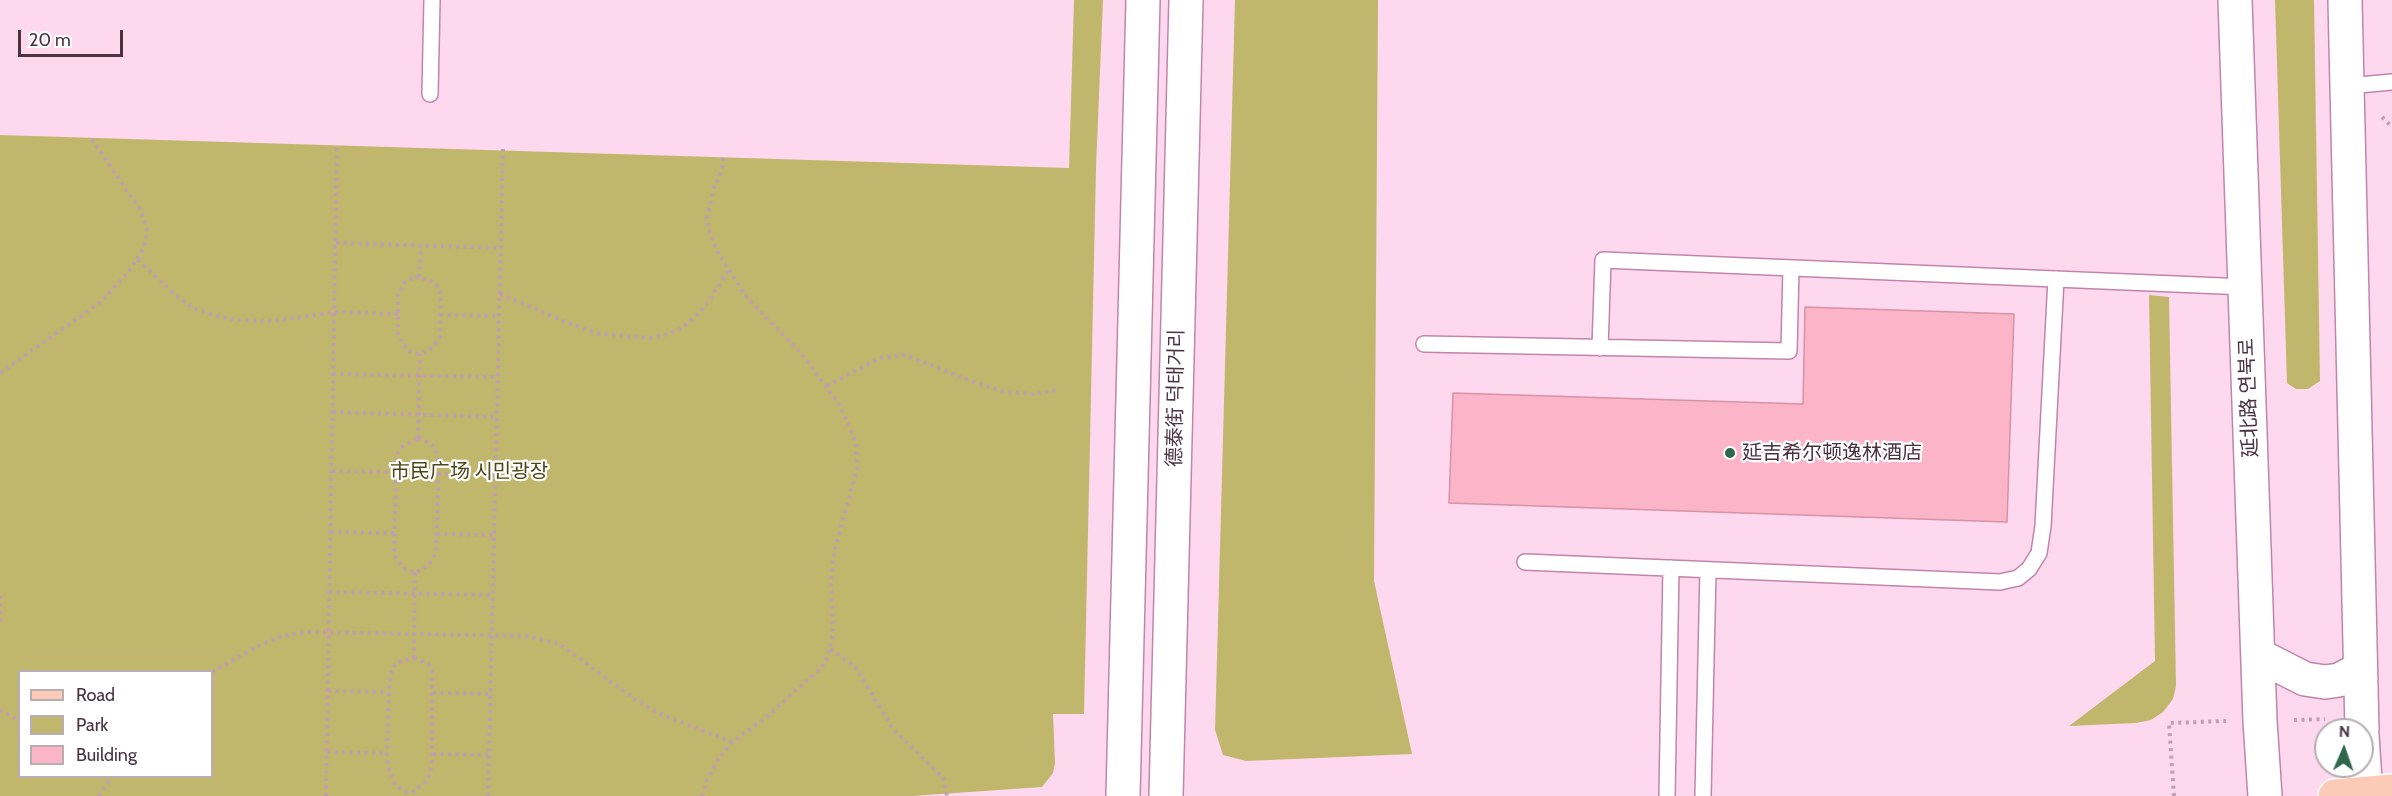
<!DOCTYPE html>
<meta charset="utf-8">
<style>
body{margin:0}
#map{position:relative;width:2392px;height:796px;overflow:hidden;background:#fed8ef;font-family:Cabin,sans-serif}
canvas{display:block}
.legend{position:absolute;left:18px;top:670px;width:195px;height:108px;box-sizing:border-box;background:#fff;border:2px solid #b7adb3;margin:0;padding:8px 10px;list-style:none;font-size:18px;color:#4b3241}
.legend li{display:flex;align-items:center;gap:12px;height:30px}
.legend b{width:30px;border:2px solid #b7adb3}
.north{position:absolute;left:2314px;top:718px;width:60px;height:60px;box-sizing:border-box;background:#fff;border:2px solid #b7adb3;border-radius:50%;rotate:2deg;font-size:16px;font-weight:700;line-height:24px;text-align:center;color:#4b3241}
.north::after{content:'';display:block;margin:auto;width:21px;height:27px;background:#30664d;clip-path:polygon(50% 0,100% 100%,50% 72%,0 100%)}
.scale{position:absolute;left:18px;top:30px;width:105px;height:27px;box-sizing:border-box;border:3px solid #4b3241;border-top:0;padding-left:8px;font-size:18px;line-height:21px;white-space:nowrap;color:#4b3241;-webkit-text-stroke:4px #fff;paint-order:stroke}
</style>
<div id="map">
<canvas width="2392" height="796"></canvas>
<ul class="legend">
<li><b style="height:8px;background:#fccbb8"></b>Road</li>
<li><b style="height:16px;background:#c1b76c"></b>Park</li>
<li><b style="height:16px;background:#fcb5c8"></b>Building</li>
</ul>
<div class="north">N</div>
<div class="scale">20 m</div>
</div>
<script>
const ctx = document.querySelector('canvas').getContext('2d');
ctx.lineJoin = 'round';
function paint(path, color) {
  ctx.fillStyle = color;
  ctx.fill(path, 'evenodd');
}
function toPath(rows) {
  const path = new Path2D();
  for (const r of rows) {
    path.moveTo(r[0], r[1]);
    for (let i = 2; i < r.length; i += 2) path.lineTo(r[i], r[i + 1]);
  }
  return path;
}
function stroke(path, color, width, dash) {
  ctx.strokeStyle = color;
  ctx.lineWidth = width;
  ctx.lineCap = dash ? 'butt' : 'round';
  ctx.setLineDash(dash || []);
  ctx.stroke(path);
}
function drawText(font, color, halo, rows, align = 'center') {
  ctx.font = font + ' Cabin,"Noto Sans SC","Noto Sans KR",sans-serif';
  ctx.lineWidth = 4.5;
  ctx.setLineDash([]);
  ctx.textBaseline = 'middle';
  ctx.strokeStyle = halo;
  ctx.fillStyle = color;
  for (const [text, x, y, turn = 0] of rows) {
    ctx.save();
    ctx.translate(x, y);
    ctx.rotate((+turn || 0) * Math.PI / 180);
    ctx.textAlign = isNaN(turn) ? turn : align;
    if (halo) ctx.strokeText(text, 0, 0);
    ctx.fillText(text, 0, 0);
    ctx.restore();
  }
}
paint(toPath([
 [1074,0,1103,0,1096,168,1084,714,1053,714,1055,763,1053,773,1042,787,912,796,0,796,0,135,1069,168],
 [20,672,212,672,212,776,20,776],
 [1235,0,1378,0,1374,581,1412,754,1246,761,1223,755,1215,730],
 [2275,0,2314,0,2320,381,2308,389,2296,389,2287,383],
 [2149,295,2169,297,2176,686,2173,699,2163,712,2151,720,2136,723,2069,726,2155,661]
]), '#c1b76c');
const building = toPath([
 [1805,307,2014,314,2007,522,1449,503,1453,393,1803,404,1805,307]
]);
paint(building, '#fcb5c8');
stroke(building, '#d792a5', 1.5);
const lane = toPath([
 [2348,86,2392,82],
 [430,94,432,0],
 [1424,344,1789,351,1791,268],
 [1600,348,1603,260,2246,287],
 [1525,562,2000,582,2018,578,2029,569,2039,553,2043,526,2056,279],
 [1667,796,1671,568],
 [1703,796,1708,570]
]);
const secondary = toPath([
 [2235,0,2260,721,2265,796],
 [2345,0,2362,730],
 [2258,655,2305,679,2325,682,2339,680,2360,669],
 [2362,735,2366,796],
 [1123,796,1143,0],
 [1166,796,1186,0]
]);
const primary = toPath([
 [2335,796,2392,791]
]);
stroke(lane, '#c086aa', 18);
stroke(secondary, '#c086aa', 36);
stroke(primary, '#fff', 36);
stroke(toPath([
 [2382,117,2392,127],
 [336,243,501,248],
 [138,260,180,299,195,309,218,316,236,320,274,321,335,312,398,314],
 [415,277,431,281,436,284,441,294,440,336,438,341,428,351,420,354,413,353,407,350,398,335,398,295,405,282,415,277],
 [419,277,421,246],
 [500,294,573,325,600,334,650,338,668,334,682,328,697,315,709,301,728,271],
 [440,315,500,316],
 [0,373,101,302,129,271,144,248,147,230,141,211,91,138],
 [333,374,498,377],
 [827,386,880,358,905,355,976,383,1006,392,1033,394,1057,390],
 [333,412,497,417],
 [418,438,430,443,435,449,439,462,436,552,429,565,415,573,403,568,395,556,394,548,397,459,398,452,403,446,418,438],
 [418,438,420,354],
 [332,471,396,472],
 [438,474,496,475],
 [331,532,394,533],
 [437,534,495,535],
 [329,592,493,595],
 [0,596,0,625],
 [831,649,855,667,894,730,943,778,947,796],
 [414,658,428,664,432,672,432,764,428,780,415,791,408,793,395,785,389,770,387,759,389,688,392,669,396,663,414,658],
 [414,658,415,573],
 [212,672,258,646,279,637,304,632,526,636,560,644,633,698,656,712,732,742],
 [328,691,388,692],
 [433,693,491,694],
 [0,710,20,721],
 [2294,720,2325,719],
 [327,752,387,753],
 [433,754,489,755],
 [99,796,112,776],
 [326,796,337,145],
 [488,796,503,149],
 [702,796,707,780,719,758,732,742,764,719,820,669,826,661,833,636,831,580,834,552,857,469,856,443,839,404,802,354,748,299,719,255,710,234,707,218,715,184,722,170,723,157],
 [2174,796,2169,723,2226,721]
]), '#c19fb3', 4, [3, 4.5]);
stroke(lane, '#fff', 15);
stroke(secondary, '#fff', 33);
stroke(primary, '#fccbb8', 33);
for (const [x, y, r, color] of [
 [1730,453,6,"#30664d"]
]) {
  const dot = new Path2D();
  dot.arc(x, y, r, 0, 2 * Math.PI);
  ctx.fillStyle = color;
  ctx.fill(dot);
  stroke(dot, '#fff', 2);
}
drawText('20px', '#4b3241', '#fff', [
 ["德泰街 덕태거리",1176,398,-89],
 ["延北路 연북로",2249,398,-92]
]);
drawText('20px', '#4b3241', '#fff', [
 ["延吉希尔顿逸林酒店",1742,453]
], 'left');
drawText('20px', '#4d4617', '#fff', [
 ["市民广场 시민광장",469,472]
]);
</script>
